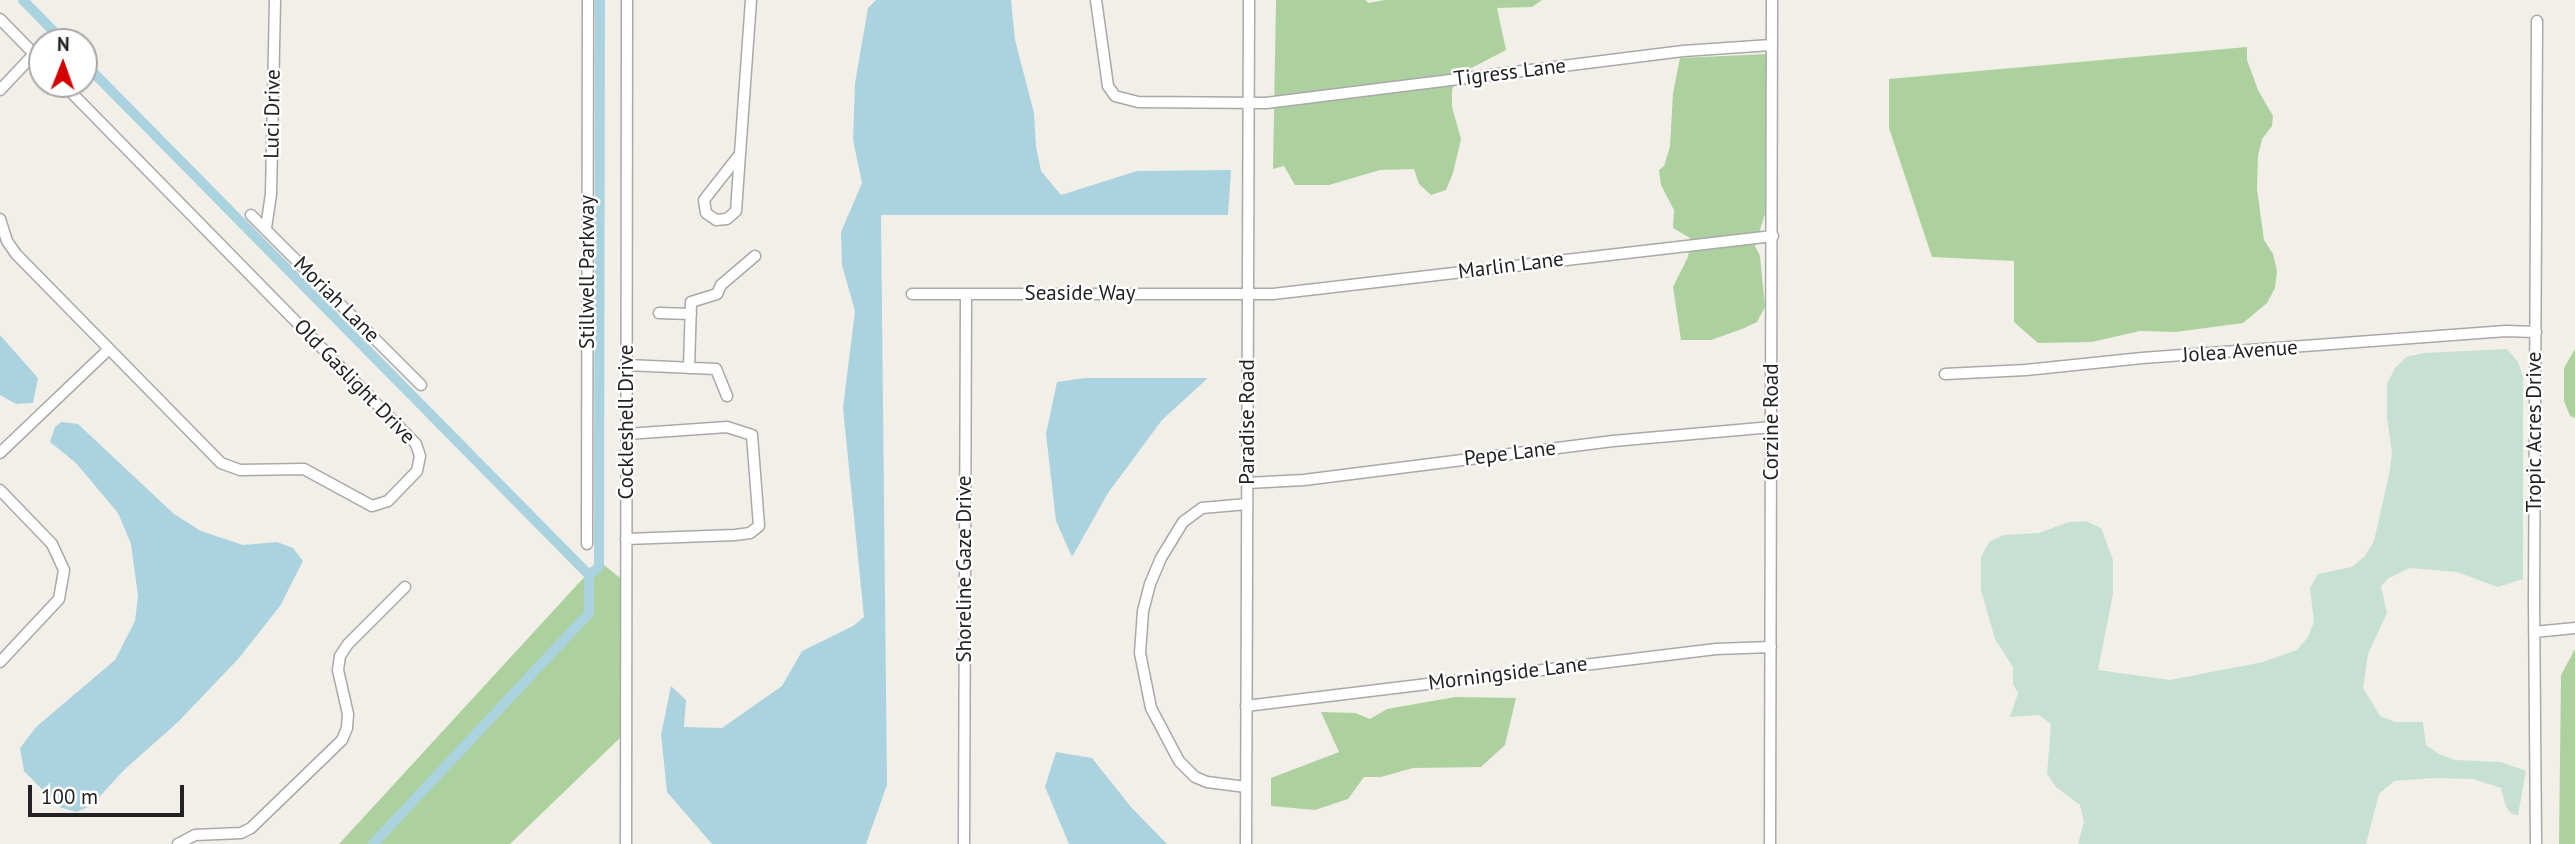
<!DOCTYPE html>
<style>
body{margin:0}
#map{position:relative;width:2575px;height:844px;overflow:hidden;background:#f2efe9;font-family:"PT Sans",sans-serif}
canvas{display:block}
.north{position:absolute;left:28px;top:28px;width:70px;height:70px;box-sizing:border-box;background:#fff;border:2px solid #a7a7a7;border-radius:50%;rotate:1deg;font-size:19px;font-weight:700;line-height:28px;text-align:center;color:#222}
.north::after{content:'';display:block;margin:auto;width:24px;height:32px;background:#d40000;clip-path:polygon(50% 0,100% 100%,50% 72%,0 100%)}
.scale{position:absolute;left:28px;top:785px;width:156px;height:32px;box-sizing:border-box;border:4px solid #222;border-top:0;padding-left:9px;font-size:21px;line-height:24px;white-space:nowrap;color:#222;-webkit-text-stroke:5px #fff;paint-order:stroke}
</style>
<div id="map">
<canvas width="2575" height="844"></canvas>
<div class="north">N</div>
<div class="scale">100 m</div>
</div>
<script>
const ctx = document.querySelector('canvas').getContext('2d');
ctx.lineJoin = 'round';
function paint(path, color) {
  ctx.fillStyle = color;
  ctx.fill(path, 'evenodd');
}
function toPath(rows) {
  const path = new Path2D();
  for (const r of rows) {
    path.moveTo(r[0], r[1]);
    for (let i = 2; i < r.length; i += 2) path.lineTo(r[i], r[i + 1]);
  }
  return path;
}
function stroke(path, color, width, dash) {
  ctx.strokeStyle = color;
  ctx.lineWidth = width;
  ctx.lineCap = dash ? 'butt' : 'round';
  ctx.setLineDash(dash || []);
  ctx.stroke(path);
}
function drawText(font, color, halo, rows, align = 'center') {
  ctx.font = font + ' "PT Sans",sans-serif';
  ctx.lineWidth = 5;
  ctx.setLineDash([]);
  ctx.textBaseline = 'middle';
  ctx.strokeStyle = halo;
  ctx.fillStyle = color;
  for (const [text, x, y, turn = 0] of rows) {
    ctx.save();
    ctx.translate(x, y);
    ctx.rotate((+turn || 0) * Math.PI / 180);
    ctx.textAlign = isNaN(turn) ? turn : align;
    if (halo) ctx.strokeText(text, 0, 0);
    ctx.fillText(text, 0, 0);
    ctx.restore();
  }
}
paint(toPath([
 [1276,0,1366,0,1368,3,1385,0,1542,0,1532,7,1497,8,1506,50,1458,75,1452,90,1452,107,1461,139,1453,173,1446,190,1431,195,1419,184,1414,169,1380,170,1329,185,1295,185,1284,166,1273,169],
 [2247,47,2247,60,2258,90,2273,116,2272,126,2262,139,2258,156,2257,189,2264,240,2273,254,2277,271,2275,288,2267,303,2243,323,2176,332,2140,331,2092,342,2038,343,2014,322,2014,261,1932,257,1889,128,1889,79],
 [1767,54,1765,214,1755,246,1760,256,1765,307,1757,322,1742,329,1711,340,1681,340,1673,287,1688,257,1690,238,1673,228,1674,210,1661,185,1659,170,1664,166,1670,147,1673,93,1680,58],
 [2575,349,2575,418,2570,416,2564,401,2564,368],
 [599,561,624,581,621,737,510,844,339,844],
 [2575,649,2575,844,2559,844,2561,675],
 [1455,697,1516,698,1505,745,1481,767,1413,768,1381,777,1364,777,1348,799,1315,810,1271,806,1271,778,1339,752,1321,712,1355,713,1370,719,1387,709]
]), '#add19e');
paint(toPath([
 [2507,349,2518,362,2523,377,2523,579,2498,587,2457,572,2410,568,2389,578,2381,586,2387,613,2368,654,2363,688,2380,716,2395,722,2423,722,2426,745,2439,754,2455,760,2501,762,2526,771,2518,815,2512,814,2506,807,2501,788,2473,779,2433,778,2394,781,2379,794,2366,844,2078,844,2084,822,2080,805,2056,787,2047,774,2051,724,2039,715,2010,717,2018,693,2013,684,2013,667,1995,639,1981,590,1981,557,1989,542,2004,535,2039,533,2069,522,2086,521,2101,528,2113,560,2113,594,2098,670,2170,680,2263,662,2297,650,2308,637,2314,622,2310,588,2318,574,2352,567,2365,556,2374,541,2390,470,2392,452,2387,418,2387,384,2395,368,2406,357,2423,353]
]), '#c6e0d4');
paint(toPath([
 [876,0,1011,0,1015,40,1034,113,1036,146,1041,171,1061,195,1137,171,1231,170,1228,215,881,215,887,785,866,844,712,844,667,792,661,735,671,686,686,700,684,727,722,728,782,686,802,651,853,626,864,617,843,408,855,311,842,265,841,232,862,183,853,140,855,83,868,8],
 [0,335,38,378,33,403,16,404,0,395],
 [1085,378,1208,378,1162,420,1108,493,1072,557,1056,521,1046,434,1057,382],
 [61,422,78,424,174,514,201,531,243,545,277,542,293,548,303,561,280,606,239,658,178,722,124,770,91,806,76,812,59,807,24,771,20,748,36,727,115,660,135,621,138,596,131,544,118,513,76,463,50,442,55,427],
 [1056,752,1092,758,1131,807,1167,844,1069,844,1045,787]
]), '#aad3df');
stroke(toPath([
 [23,0,64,42],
 [84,63,589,575,589,613,373,844],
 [589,575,599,567,600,0]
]), '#aad3df', 10);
const street = toPath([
 [1096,0,1108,86,1115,96,1138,102,1266,103,1683,51,1771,45],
 [0,19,42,62],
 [0,90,34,54],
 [740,154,736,211,727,219,716,220,706,213,704,200,740,154],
 [740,154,751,0],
 [251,215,421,385],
 [0,219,7,241,16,254,221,463,240,470,304,469,372,506,388,501,417,471,420,456,416,444,63,84],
 [266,228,271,194,275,0],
 [912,294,1273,294,1773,236],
 [659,313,691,314],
 [627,365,716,369,727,396],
 [689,368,691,302,717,294,721,285,755,256],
 [1945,374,2026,370,2142,358,2506,331,2536,332],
 [0,453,109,349],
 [1247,483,1304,480,1613,441,1772,427],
 [0,490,52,544,64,570,59,599,0,662],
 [626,539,735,535,750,533,759,526,752,435,727,427,627,434],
 [587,544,588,0],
 [2534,632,2575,628],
 [1246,706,1716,649,1771,647],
 [1246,787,1207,782,1195,777,1179,761,1151,708,1140,653,1143,611,1150,584,1161,558,1183,522,1202,508,1247,504],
 [178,844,195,835,241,833,251,828,342,740,347,728,348,714,338,670,340,656,348,644,405,587],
 [626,844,627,0],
 [964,844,966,294],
 [1246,844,1249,0],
 [1770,844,1772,0],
 [2536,844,2534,600,2537,21]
]);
stroke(street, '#a9a9a9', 13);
stroke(street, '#fff', 10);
drawText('21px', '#222', '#fff', [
 ["Tigress Lane",1510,73,-7],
 ["Luci Drive",273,114,-89],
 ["Marlin Lane",1511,266,-7],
 ["Stillwell Parkway",588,272,-90],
 ["Seaside Way",1080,294],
 ["Moriah Lane",336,300,45],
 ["Jolea Avenue",2240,352,-4],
 ["Old Gaslight Drive",354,382,46],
 ["Cockleshell Drive",627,422,-90],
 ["Paradise Road",1248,422,-90],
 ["Corzine Road",1772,422,-90],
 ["Tropic Acres Drive",2535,432,-90],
 ["Pepe Lane",1510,454,-7],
 ["Shoreline Gaze Drive",965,569,-90],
 ["Morningside Lane",1508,674,-7]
]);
</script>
